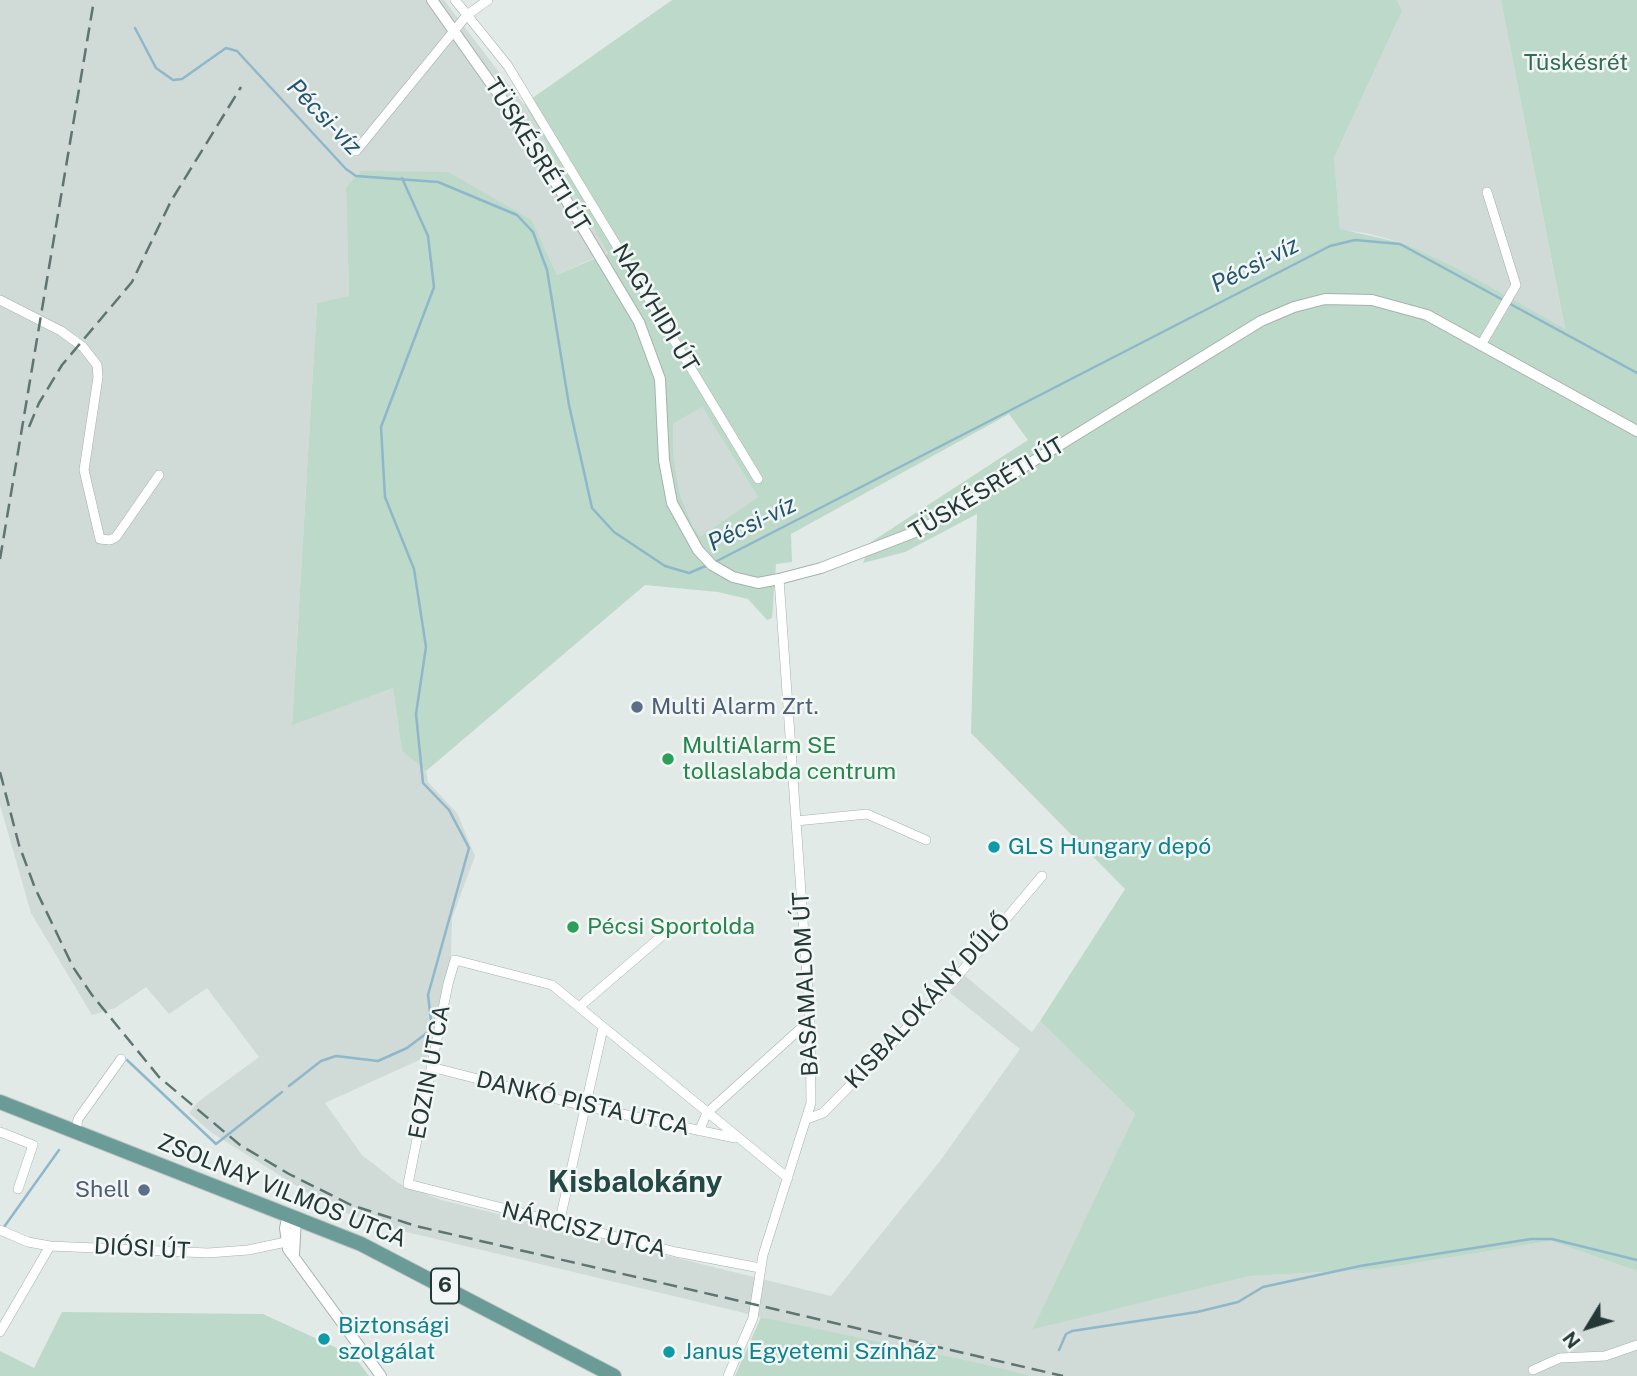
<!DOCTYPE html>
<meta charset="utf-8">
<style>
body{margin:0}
#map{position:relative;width:1637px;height:1376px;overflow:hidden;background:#e2eae8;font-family:"Public Sans",sans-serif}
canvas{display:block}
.north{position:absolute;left:1553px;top:1292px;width:70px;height:70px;-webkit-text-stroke:5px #f2f7f5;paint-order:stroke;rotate:232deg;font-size:19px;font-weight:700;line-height:28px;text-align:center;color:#243937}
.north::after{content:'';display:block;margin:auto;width:24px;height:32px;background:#243937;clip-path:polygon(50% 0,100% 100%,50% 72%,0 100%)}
</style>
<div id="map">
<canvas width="1637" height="1376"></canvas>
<div class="north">N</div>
</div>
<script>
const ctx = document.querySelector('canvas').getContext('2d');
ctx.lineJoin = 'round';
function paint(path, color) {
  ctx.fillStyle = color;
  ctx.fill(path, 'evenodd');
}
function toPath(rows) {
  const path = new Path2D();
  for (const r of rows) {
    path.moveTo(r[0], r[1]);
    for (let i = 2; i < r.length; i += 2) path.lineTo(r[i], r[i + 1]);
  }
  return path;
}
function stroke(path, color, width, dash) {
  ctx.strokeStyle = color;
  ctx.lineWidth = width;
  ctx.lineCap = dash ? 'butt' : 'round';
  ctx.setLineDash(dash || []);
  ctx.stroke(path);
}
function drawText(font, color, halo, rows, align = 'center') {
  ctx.font = font + ' "Public Sans",sans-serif';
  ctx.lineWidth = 5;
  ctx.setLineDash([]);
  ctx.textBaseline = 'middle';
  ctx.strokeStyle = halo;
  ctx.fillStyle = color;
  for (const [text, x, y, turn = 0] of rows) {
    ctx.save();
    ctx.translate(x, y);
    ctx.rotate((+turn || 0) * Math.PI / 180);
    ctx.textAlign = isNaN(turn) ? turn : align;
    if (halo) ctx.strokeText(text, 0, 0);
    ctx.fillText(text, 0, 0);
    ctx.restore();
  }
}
paint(toPath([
 [0,0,444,0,524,105,608,252,557,275,532,220,448,173,411,173,346,188,349,297,317,303,292,724,393,688,402,751,426,771,428,782,457,813,475,856,452,918,451,958,428,1056,325,1103,362,1155,398,1183,441,1200,831,1296,940,1161,1020,1049,950,993,964,975,1032,1032,1040,1021,1135,1114,1034,1328,1250,1276,1379,1269,1551,1241,1637,1271,1637,1376,1032,1376,761,1317,390,1228,332,1208,212,1133,189,1113,198,1102,259,1057,207,988,169,1014,146,987,115,1008,92,1015,31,913,0,805],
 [1397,0,1501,0,1565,330,1457,268,1406,244,1366,233,1340,230,1334,158,1402,11],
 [702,407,758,497,701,536,693,527,680,495,673,454,673,424]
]), '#d0dad7');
paint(toPath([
 [672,0,1397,0,1402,11,1334,158,1340,229,1406,244,1457,268,1565,329,1501,0,1637,0,1637,1271,1551,1241,1379,1269,1250,1276,1033,1329,1135,1114,1040,1021,1125,889,971,733,977,514,905,552,863,563,871,542,1028,440,1009,414,791,534,792,562,776,564,772,618,767,620,748,599,718,592,645,585,426,771,402,751,393,688,292,725,317,303,349,296,346,188,361,171,448,172,532,220,557,275,608,253,524,104],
 [702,407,758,497,701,536,693,527,680,495,673,454,673,424],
 [62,1312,263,1314,354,1356,369,1376,0,1376,0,1351,34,1368],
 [761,1317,978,1363,1032,1376,735,1376]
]), '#bdd9c9');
stroke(toPath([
 [135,28,156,68,173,80,182,79,226,48,237,51,346,169,356,176,438,182,517,215,533,232,547,270,569,405,592,508,614,532,665,566,689,573,708,565],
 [715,562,1330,246,1355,240,1400,244,1637,373],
 [127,1060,216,1144,282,1092],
 [289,1086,321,1061,336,1056,378,1061,407,1048,432,1029,428,995,469,848,449,810,423,783,416,714,426,647,414,569,385,497,381,427,434,287,428,236,402,178],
 [4,1227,59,1150],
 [1059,1350,1066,1334,1072,1331,1197,1312,1238,1302,1263,1287,1360,1266,1531,1239,1552,1239,1637,1260]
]), '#8fb7ca', 2.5);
const minor = toPath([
 [455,0,508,66,758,479],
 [356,151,467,15,488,0],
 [0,300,61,331,83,347,97,365,98,377,84,470,100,539,110,540,116,537,159,475],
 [1481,345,1516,285,1487,192],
 [796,821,867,814,926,840],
 [579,1007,664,934],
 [431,1067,584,1106,735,1138],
 [807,1119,823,1113,956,978,1042,876],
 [76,1131,78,1119,121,1059],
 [699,1131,707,1113,810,1020],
 [0,1132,33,1145,18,1189],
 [559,1224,603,1028],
 [0,1230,28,1242,50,1246,208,1253,248,1250,286,1242],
 [760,1268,676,1252,408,1184,448,984,455,960,552,985,788,1178],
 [0,1332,50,1246],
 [1533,1370,1560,1358,1605,1356,1637,1345],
 [728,1376,753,1318,763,1255,811,1103,810,1020,779,579]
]);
const tertiary = toPath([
 [432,0,526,133,639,322,660,379,664,460,672,503,698,550,712,565,733,577,758,583,779,579,821,568,923,529,1261,321,1294,307,1325,299,1372,300,1427,315,1637,431],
 [288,1215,285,1228,288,1249,381,1376],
 [294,1254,296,1218]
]);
const primary = toPath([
 [0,1102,361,1244,614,1376]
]);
stroke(minor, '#a5b1af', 10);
stroke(tertiary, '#a5b1af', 12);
stroke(primary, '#bdc4c3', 16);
stroke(minor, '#fff', 9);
stroke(tertiary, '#fff', 10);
stroke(primary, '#6b9b97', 14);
stroke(toPath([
 [29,427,39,403,62,365,132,282,171,201,241,87],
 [0,559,94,0],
 [0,772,19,845,35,888,73,967,92,995,159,1077,240,1145,289,1174,351,1205,416,1226,1063,1376]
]), '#5e7572', 2.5, [14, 7]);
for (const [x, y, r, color] of [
 [637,707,7,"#5c6f8a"],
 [668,759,7,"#2e9e5b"],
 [994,847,7,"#0f9aa8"],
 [573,927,7,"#2e9e5b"],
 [144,1190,7,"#5c6f8a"],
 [324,1339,7,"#0f9aa8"],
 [669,1352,7,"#0f9aa8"]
]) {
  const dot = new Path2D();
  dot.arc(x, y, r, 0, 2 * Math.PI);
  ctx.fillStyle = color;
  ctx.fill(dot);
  stroke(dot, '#f2f7f5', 2.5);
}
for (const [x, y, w] of [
 [445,1286,28]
]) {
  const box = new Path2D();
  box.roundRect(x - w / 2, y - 17.5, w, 35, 5);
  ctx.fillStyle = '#f2f7f5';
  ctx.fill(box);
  stroke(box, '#243937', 2);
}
drawText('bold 21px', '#243937', null, [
 ["6",445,1286]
]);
drawText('23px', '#326c52', '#f2f7f5', [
 ["Tüskésrét",1576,63]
]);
drawText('23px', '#243937', '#f2f7f5', [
 ["TÜSKÉSRÉTI ÚT",537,155,58],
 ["NAGYHIDI ÚT",655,308,59],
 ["TÜSKÉSRÉTI ÚT",987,489,-31],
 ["BASAMALOM ÚT",806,984,-93],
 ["KISBALOKÁNY DŰLŐ",928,1001,-47],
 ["EOZIN UTCA",430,1072,-79],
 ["DANKÓ PISTA UTCA",583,1104,13],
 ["ZSOLNAY VILMOS UTCA",282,1191,22],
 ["NÁRCISZ UTCA",584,1230,14],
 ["DIÓSI ÚT",142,1249,3]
]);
drawText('23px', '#4e5e75', '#f2f7f5', [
 ["Multi Alarm Zrt.",651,707],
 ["Shell",130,1190,"right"]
], 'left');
drawText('23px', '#27864d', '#f2f7f5', [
 ["MultiAlarm SE",682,746],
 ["tollaslabda centrum",682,772],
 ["Pécsi Sportolda",587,927]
], 'left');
drawText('23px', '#0d838f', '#f2f7f5', [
 ["GLS Hungary depó",1008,847],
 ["Biztonsági",338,1326],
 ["szolgálat",338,1352],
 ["Janus Egyetemi Színház",683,1352]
], 'left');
drawText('italic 24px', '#24566f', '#f2f7f5', [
 ["Pécsi-víz",324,117,46],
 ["Pécsi-víz",1255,265,-27],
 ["Pécsi-víz",752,524,-26]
]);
drawText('bold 30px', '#224946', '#f2f7f5', [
 ["Kisbalokány",635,1183]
]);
</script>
